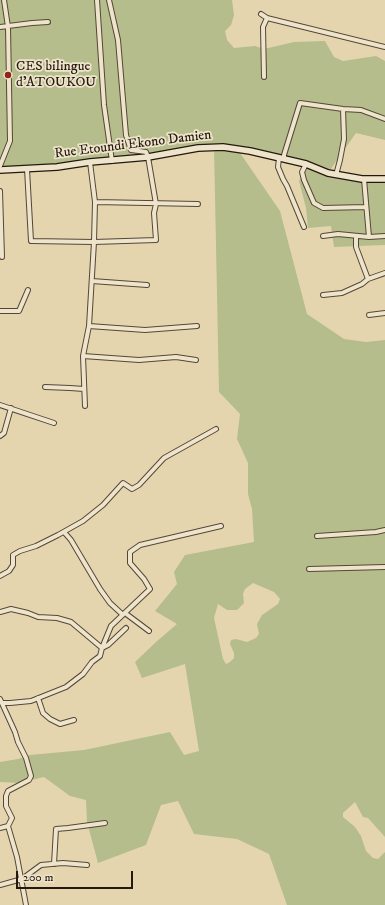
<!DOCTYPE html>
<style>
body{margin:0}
#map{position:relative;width:385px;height:905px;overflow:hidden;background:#e5d5af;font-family:"IM FELL DW Pica",serif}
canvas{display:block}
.scale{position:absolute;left:16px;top:871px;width:117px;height:18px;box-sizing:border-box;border:2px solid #24180f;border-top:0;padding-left:5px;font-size:12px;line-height:14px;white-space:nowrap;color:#24180f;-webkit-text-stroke:3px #eee4cb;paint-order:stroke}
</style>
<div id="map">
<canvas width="385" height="905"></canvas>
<div class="scale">200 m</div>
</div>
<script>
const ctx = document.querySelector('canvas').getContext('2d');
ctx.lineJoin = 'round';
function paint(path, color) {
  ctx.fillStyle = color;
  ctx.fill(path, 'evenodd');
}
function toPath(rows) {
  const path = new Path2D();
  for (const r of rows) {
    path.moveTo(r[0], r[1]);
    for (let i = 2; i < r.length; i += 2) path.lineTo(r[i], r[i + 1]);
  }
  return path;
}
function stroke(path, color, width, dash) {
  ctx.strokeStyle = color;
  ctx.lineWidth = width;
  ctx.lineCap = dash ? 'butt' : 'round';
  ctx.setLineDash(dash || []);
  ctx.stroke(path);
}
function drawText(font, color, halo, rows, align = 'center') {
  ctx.font = font + ' "IM FELL DW Pica",serif';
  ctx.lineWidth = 3.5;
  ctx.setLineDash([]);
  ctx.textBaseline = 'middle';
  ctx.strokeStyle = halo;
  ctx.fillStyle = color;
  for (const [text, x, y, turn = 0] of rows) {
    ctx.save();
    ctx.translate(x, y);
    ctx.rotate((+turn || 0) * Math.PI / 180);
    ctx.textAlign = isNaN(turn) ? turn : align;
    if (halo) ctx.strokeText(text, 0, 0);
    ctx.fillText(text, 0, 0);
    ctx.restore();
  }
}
paint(toPath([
 [0,0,232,0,234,15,231,25,225,31,227,40,234,48,255,46,264,49,294,42,325,41,334,57,343,61,376,56,385,61,385,140,356,133,328,173,385,179,385,245,334,247,331,226,308,228,306,208,299,181,306,164,238,150,280,211,307,314,344,339,366,342,385,340,385,837,368,818,363,817,355,802,343,813,343,817,355,827,361,836,366,851,373,858,378,859,385,852,385,905,287,905,269,854,237,839,194,834,178,801,161,805,146,845,98,863,87,822,86,800,70,796,44,777,19,783,0,782,0,762,18,759,30,755,84,750,170,732,184,755,199,751,185,664,142,678,135,662,156,642,177,624,155,611,177,584,174,572,185,555,254,542,252,509,248,494,248,463,237,439,240,414,219,392,214,147,148,157,0,169],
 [253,583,274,592,280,599,278,604,262,615,257,624,259,634,256,638,247,642,236,639,231,640,230,644,234,653,234,658,230,662,226,664,223,659,214,618,218,604,227,610,237,610,244,603,243,594,245,589]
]), '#b4bd8b');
const street = toPath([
 [97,0,104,105,112,161],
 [261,14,267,18,385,47],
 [0,27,32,23,48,22],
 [264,77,263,27,267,18],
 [279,158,278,167,283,179,287,186,304,227],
 [284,159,284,155,300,103,343,109,361,110,385,119],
 [306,164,302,172,304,180,314,203,323,208,366,207],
 [0,166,10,141,8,27,4,0],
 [27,169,31,241,94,242,156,240,154,213,156,204,148,157,146,152,131,150,126,135,118,40,109,0],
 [336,175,340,160,344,139,343,109],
 [364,179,369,237],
 [0,191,2,257],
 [95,202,198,204],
 [323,236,338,234,369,237,385,236],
 [356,236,356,247,368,279],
 [92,281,147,285],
 [323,295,342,293,362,284,368,279,385,273],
 [0,311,19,311,28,290],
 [369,315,385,313],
 [89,326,145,330,197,326],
 [83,356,139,360,176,357,196,360],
 [45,387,70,388,84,389],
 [0,405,54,423],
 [85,406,83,356,89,326,94,242,95,202,90,162],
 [0,436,4,433,11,408],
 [64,532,71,540,100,589,110,603,123,615],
 [317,536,376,532,385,530],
 [309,569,385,567],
 [0,576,9,571,13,565,13,555,20,551,36,546,58,535,83,521,103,505,123,483,132,489,139,485,164,458,216,429],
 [0,612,11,609,28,613,38,617,57,618,71,622,102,648,100,656,92,662,83,674,66,687,31,701,10,703,2,703],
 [125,613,149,631],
 [102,648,111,626,150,589,144,579,130,563,130,552,140,545,221,526],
 [102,648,108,645,126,628],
 [38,698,43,713,50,719,60,724,74,720],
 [0,699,15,732,18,742,26,758,31,776,29,780,8,791,6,796,6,806,12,818,8,826,17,857,26,905],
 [0,828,8,826],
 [54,864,56,829,68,828,105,823],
 [0,885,22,879,41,865,63,863,87,865]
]);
const secondary = toPath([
 [0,170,57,167,90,162,148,157,198,148,223,147,250,151,306,164,328,173,362,179,385,179]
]);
stroke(street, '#544737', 6);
stroke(secondary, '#24180f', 8);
stroke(street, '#eee4cb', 4);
stroke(secondary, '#eee4cb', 5.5);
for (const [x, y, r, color] of [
 [8,75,4,"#8f2418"]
]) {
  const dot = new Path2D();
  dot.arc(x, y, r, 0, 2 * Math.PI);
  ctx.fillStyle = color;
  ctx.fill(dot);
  stroke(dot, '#eee4cb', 1.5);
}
drawText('14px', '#24180f', '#eee4cb', [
 ["CES bilingue",16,67],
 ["d'ATOUKOU",16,83]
], 'left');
drawText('14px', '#24180f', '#eee4cb', [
 ["Rue Etoundi Ekono Damien",133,145,-7]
]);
</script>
